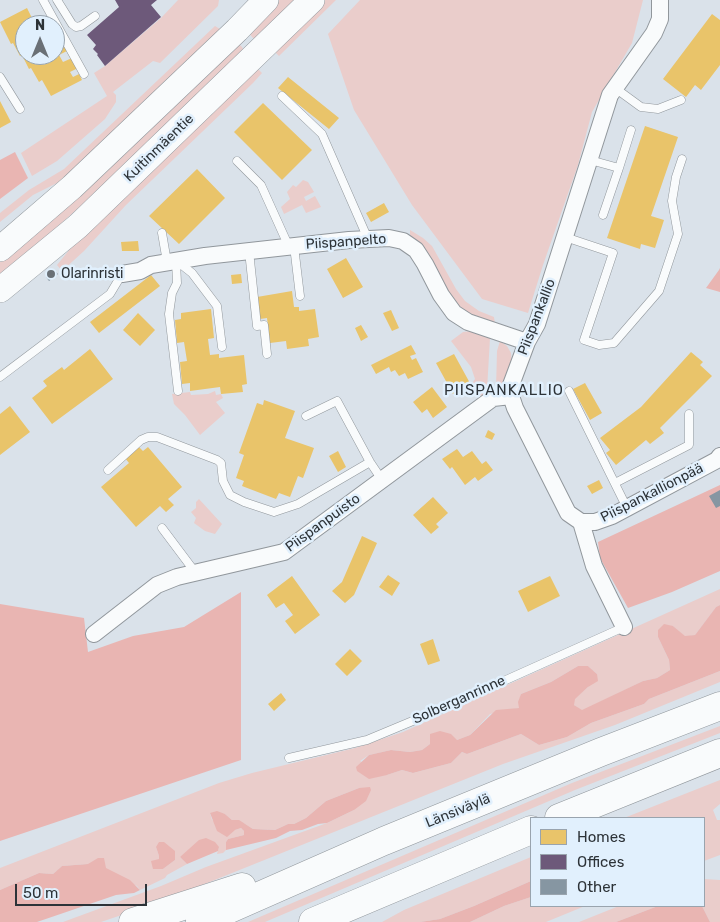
<!DOCTYPE html>
<meta charset="utf-8">
<style>
body{margin:0}
#map{position:relative;width:720px;height:922px;overflow:hidden;background:#dae2ea;font-family:Rubik,sans-serif}
canvas{display:block}
.legend{position:absolute;left:530px;top:817px;width:175px;height:90px;box-sizing:border-box;background:#e1f0fd;border:1px solid #99a4ae;margin:0;padding:6px 9px;list-style:none;font-size:15px;color:#2d3338}
.legend li{display:flex;align-items:center;gap:10px;height:25px}
.legend b{width:25px;border:1px solid #99a4ae}
.north{position:absolute;left:15px;top:15px;width:50px;height:50px;box-sizing:border-box;background:#e1f0fd;border:1px solid #99a4ae;border-radius:50%;rotate:0deg;font-size:14px;font-weight:700;line-height:20px;text-align:center;color:#2d3338}
.north::after{content:'';display:block;margin:auto;width:18px;height:22px;background:#6a7076;clip-path:polygon(50% 0,100% 100%,50% 72%,0 100%)}
.scale{position:absolute;left:15px;top:884px;width:132px;height:22px;box-sizing:border-box;border:2px solid #2d3338;border-top:0;padding-left:6px;font-size:15px;line-height:18px;white-space:nowrap;color:#2d3338;-webkit-text-stroke:4px #e1f0fd;paint-order:stroke}
</style>
<div id="map">
<canvas width="720" height="922"></canvas>
<ul class="legend">
<li><b style="height:14px;background:#e9c46a"></b>Homes</li>
<li><b style="height:14px;background:#6d597a"></b>Offices</li>
<li><b style="height:14px;background:#8696a2"></b>Other</li>
</ul>
<div class="north">N</div>
<div class="scale">50 m</div>
</div>
<script>
const ctx = document.querySelector('canvas').getContext('2d');
ctx.lineJoin = 'round';
function paint(path, color) {
  ctx.fillStyle = color;
  ctx.fill(path, 'evenodd');
}
function toPath(rows) {
  const path = new Path2D();
  for (const r of rows) {
    path.moveTo(r[0], r[1]);
    for (let i = 2; i < r.length; i += 2) path.lineTo(r[i], r[i + 1]);
  }
  return path;
}
function stroke(path, color, width, dash) {
  ctx.strokeStyle = color;
  ctx.lineWidth = width;
  ctx.lineCap = dash ? 'butt' : 'round';
  ctx.setLineDash(dash || []);
  ctx.stroke(path);
}
function drawText(font, color, halo, rows, align = 'center') {
  ctx.font = font + ' Rubik,sans-serif';
  ctx.lineWidth = 5;
  ctx.setLineDash([]);
  ctx.textBaseline = 'middle';
  ctx.strokeStyle = halo;
  ctx.fillStyle = color;
  for (const [text, x, y, turn = 0] of rows) {
    ctx.save();
    ctx.translate(x, y);
    ctx.rotate((+turn || 0) * Math.PI / 180);
    ctx.textAlign = isNaN(turn) ? turn : align;
    if (halo) ctx.strokeText(text, 0, 0);
    ctx.fillText(text, 0, 0);
    ctx.restore();
  }
}
paint(toPath([
 [178,0,219,0,218,6,160,63,153,61,113,92,116,95,116,102,105,119,57,161,32,176,21,153,107,96,94,73,105,66,161,18],
 [279,0,296,0,260,37,253,38,247,31],
 [324,0,336,0,279,56,273,50],
 [360,0,643,0,632,43,592,112,578,165,543,265,528,313,482,299,412,205,354,110,328,34],
 [215,26,220,29,67,175,59,182,33,195,0,222,0,213,29,190,64,169],
 [237,42,242,47,244,51,94,194,46,237,0,275,0,259],
 [256,67,262,73,253,83,126,205,84,251,62,271,57,265,74,244],
 [303,180,308,182,314,192,304,197,306,201,315,196,321,207,306,213,302,205,284,214,281,207,290,199,287,192,293,185,296,187],
 [410,230,423,238,432,246,456,289,465,301,479,311,494,317,495,324,470,314,459,307,410,237],
 [471,331,490,338,487,390,486,393,481,397,471,385,475,379,471,367,451,341,463,332],
 [500,341,507,346,511,353,512,363,504,385,496,389,497,351],
 [215,391,216,395,221,394,223,398,216,402,225,413,200,435,185,415,174,404,172,394,190,392,191,395,208,394],
 [199,499,222,524,215,534,205,531,194,523,196,518,191,512,196,508,196,502],
 [720,589,720,605,716,607,695,635,685,637,673,626,658,637,669,660,670,670,657,678,643,681,582,711,574,705,574,699,588,687,597,674,588,666,578,666,551,682,521,694,519,708,490,714,470,735,457,740,430,744,422,750,410,752,391,750,378,753,369,755,360,761,387,775,402,770,413,773,451,763,462,752,467,754,521,734,539,745,567,737,591,723,644,704,649,699,720,671,720,682,615,725,503,764,160,902,101,922,63,922,161,886,206,867,327,823,354,810,359,788,326,801,306,818,294,824,288,824,275,830,253,829,245,824,232,820,225,814,210,813,212,820,235,830,241,828,244,831,244,835,228,839,226,842,226,850,223,853,217,854,219,847,180,857,187,864,167,875,165,878,140,890,137,886,88,864,62,866,53,874,39,873,0,890,0,868,219,783,252,773,355,748,403,732],
 [156,847,175,860,163,869,159,859,159,856],
 [720,726,720,733,575,790,265,922,248,922,572,783],
 [720,780,720,804,713,810,717,820,720,820,720,855,704,861,704,818,624,818],
 [531,857,531,881,474,906,440,919,420,922,382,922,404,910],
 [704,879,720,880,720,922,710,922,702,906,704,906],
 [531,897,531,906,585,906,546,922,470,922,504,906],
 [619,906,658,906,616,922,579,922]
]), '#eacdcb');
paint(toPath([
 [15,152,28,178,0,199,0,160],
 [720,268,720,292,706,288,719,270],
 [720,485,720,571,672,592,628,608,600,558,598,542],
 [241,592,241,760,0,841,0,604,84,618,88,652,133,636,184,627],
 [720,605,720,671,649,699,644,704,591,723,567,737,539,745,521,734,467,754,462,752,451,763,413,773,402,770,387,775,369,779,357,771,356,767,369,755,391,750,410,752,422,750,430,744,430,734,440,731,451,734,457,740,470,735,496,710,519,708,518,702,521,694,551,682,578,666,588,666,597,674,598,681,588,687,575,699,574,705,582,710,643,681,657,678,670,670,669,660,658,637,658,630,664,624,673,626,685,636,695,635,716,607],
 [370,787,371,790,366,801,354,810,327,823,318,824,302,830,290,831,276,838,226,850,226,842,228,839,244,835,244,831,241,828,235,830,227,837,217,831,210,813,217,811,225,814,232,820,239,820,253,829,275,830,288,824,294,824,306,818,326,801,359,788],
 [206,838,215,842,219,847,218,851,187,864,180,857,199,840],
 [159,842,164,842,175,851,175,860,163,869,153,869,151,861,159,859,159,856,156,847],
 [98,858,104,858,106,868,130,880,140,890,134,893,116,895,37,922,0,922,0,890,39,873,53,874,62,866,88,864],
 [531,881,531,897,504,906,470,922,420,922,440,919,474,906],
 [658,906,702,906,710,922,616,922]
]), '#e9b5b2');
paint(toPath([
 [27,8,34,22,42,18,44,22,38,25,25,25,25,55,55,55,55,46,62,42,67,51,59,55,63,62,72,58,78,68,70,72,73,77,79,74,82,80,51,96,42,80,39,82,31,68,29,69,22,55,20,56,13,43,11,44,0,22],
 [712,14,720,20,720,65,701,90,695,85,686,97,663,79],
 [288,77,339,118,329,129,278,88],
 [0,101,11,122,0,128],
 [263,103,312,150,282,180,234,132],
 [645,126,678,137,651,216,664,220,655,248,641,244,640,249,607,238],
 [197,169,225,198,179,244,149,216],
 [384,203,389,212,371,222,366,213],
 [138,241,139,251,122,251,121,242],
 [346,258,363,287,343,298,327,269],
 [241,274,242,283,232,284,231,275],
 [151,275,160,286,99,333,90,322],
 [292,291,294,307,299,307,299,311,315,309,319,337,308,339,309,346,287,349,286,341,270,343,267,318,260,319,257,297],
 [211,309,214,338,208,339,210,355,219,354,219,358,244,355,247,384,242,385,243,392,221,394,220,387,190,391,190,383,182,384,180,362,187,361,184,342,177,343,175,320,181,319,181,313],
 [391,310,399,328,392,331,383,313],
 [138,313,155,330,140,346,123,330],
 [361,325,368,337,361,341,355,328],
 [411,345,416,354,410,356,412,360,416,358,423,372,408,379,405,373,399,376,395,370,391,372,389,367,376,374,371,365],
 [90,349,113,379,52,424,32,398,47,386,43,381,62,367,64,370],
 [691,352,703,362,700,365,712,376,660,428,664,433,650,444,646,440,616,465,606,453,610,450,600,438,641,407],
 [454,354,471,385,453,394,436,363],
 [585,383,602,413,590,420,573,389],
 [432,387,447,407,433,418,427,409,422,413,413,402],
 [264,400,295,411,285,438,314,448,303,478,298,476,290,497,279,493,276,499,242,486,244,481,236,478,244,455,239,453,257,403,263,405],
 [10,406,30,432,0,455,0,414],
 [488,430,495,434,492,440,485,437],
 [138,446,143,451,148,447,182,487,168,499,174,505,166,512,160,506,136,527,101,487,129,463,125,458],
 [457,449,463,457,472,451,482,464,486,461,493,470,478,481,475,477,465,485,452,467,450,469,442,459],
 [338,451,346,467,338,472,329,456],
 [599,480,603,488,592,494,587,486],
 [433,497,448,513,436,524,439,527,431,534,413,515],
 [362,536,377,543,354,595,345,603,332,591,342,582],
 [388,575,400,583,392,596,379,587],
 [292,576,320,615,295,634,285,621,293,615,284,603,276,608,267,595],
 [550,576,560,596,528,612,518,591],
 [433,639,440,661,428,665,420,644],
 [350,649,362,661,347,676,335,664],
 [281,693,286,700,274,711,268,704]
]), '#e9c46a');
paint(toPath([
 [115,0,157,0,151,5,161,17,105,66,97,55,98,54,93,49,96,45,87,35,119,7]
]), '#6d597a');
paint(toPath([
 [55,271,58,274,49,281,46,277],
 [720,490,720,506,716,508,709,496]
]), '#8696a2');
const lane = toPath([
 [43,0,84,74],
 [57,0,72,24,76,27,81,26,95,16],
 [0,77,20,109],
 [615,88,641,107,658,109,681,100],
 [282,96,322,134,368,239],
 [590,160,619,168,631,130],
 [237,161,261,185,289,247],
 [603,215,619,168],
 [162,233,167,262],
 [565,237,613,253,584,340,599,345,614,343,659,291,678,234,672,201,676,177,682,159],
 [294,246,300,296],
 [249,251,257,326,264,325,267,354],
 [176,261,177,283,172,293,169,314,178,391],
 [178,262,192,273,217,306,222,347],
 [0,377,110,294,122,274],
 [569,391,627,508],
 [306,416,337,401,370,462,382,480],
 [108,470,141,440,148,437,157,437,217,460,221,463,223,481,230,495,244,502,274,512,298,504,370,462],
 [615,483,689,445,689,414],
 [162,528,195,572],
 [289,758,367,740,439,710,624,627]
]);
const street = toPath([
 [122,274,140,271,151,265,205,256,349,240,389,238,403,241,416,250,425,264,441,295,454,313,468,322,527,342],
 [581,522,595,522,612,516,717,460,720,456],
 [624,627,594,566,581,522,568,513,515,408,511,396,511,385,527,342,537,324,610,95,654,33,660,19,660,0],
 [94,634,157,585,177,577,284,552,493,398,511,396]
]);
const primary = toPath([
 [0,249,72,187,237,30,266,0],
 [0,290,78,226,312,0]
]);
const highway = toPath([
 [559,818,720,753],
 [133,922,242,887],
 [200,922,384,841,601,752,720,706],
 [313,922,531,830]
]);
stroke(lane, '#91979c', 9);
stroke(street, '#91979c', 18);
stroke(primary, '#91979c', 26);
stroke(highway, '#91979c', 29);
stroke(lane, '#f9fbfc', 8);
stroke(street, '#f9fbfc', 16);
stroke(primary, '#f9fbfc', 25);
stroke(highway, '#f9fbfc', 28);
for (const [x, y, r, color] of [
 [51,274,5,"#6a7076"]
]) {
  const dot = new Path2D();
  dot.arc(x, y, r, 0, 2 * Math.PI);
  ctx.fillStyle = color;
  ctx.fill(dot);
  stroke(dot, '#e1f0fd', 2);
}
drawText('14px', '#2d3338', '#e1f0fd', [
 ["Kuitinmäentie",159,148,-44],
 ["Piispanpelto",346,242,-4],
 ["Piispankallio",537,317,-69],
 ["Piispankallionpää",652,493,-27],
 ["Piispanpuisto",323,523,-36],
 ["Solberganrinne",459,700,-24],
 ["Länsiväylä",458,811,-22]
]);
drawText('14px', '#2d3338', '#e1f0fd', [
 ["Olarinristi",61,274]
], 'left');
ctx.letterSpacing = '1px';
drawText('15px', '#2d3338', '#e1f0fd', [
 ["PIISPANKALLIO",504,391]
]);
ctx.letterSpacing = '0px';
</script>
